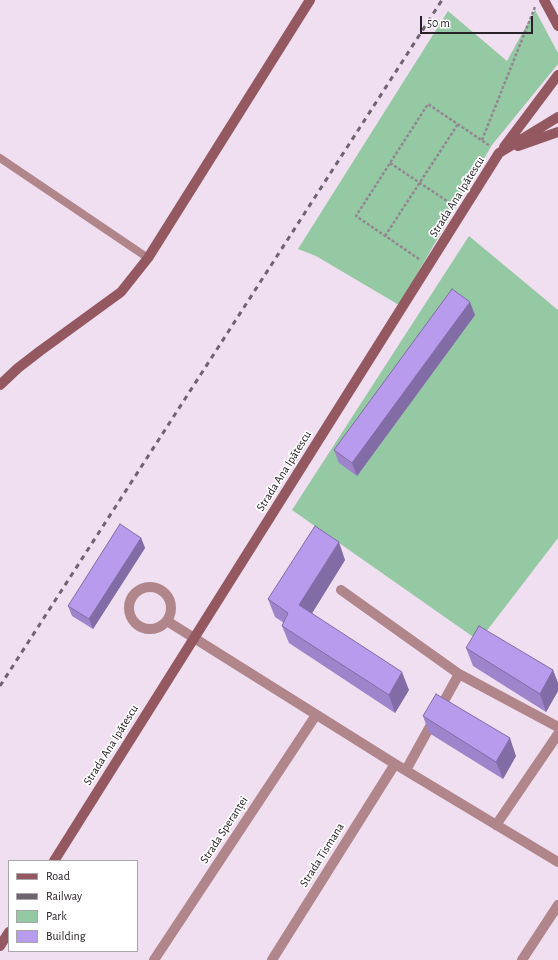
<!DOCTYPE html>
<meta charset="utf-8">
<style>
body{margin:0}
#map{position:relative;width:558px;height:960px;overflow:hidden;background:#f0def1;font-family:"Alegreya Sans",sans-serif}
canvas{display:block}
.legend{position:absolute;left:8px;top:860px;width:130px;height:92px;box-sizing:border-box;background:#fff;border:1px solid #a9a6a9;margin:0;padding:5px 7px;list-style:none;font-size:12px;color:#282128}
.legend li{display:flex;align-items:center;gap:8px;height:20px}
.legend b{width:20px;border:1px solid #a9a6a9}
.scale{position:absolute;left:420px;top:16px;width:113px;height:18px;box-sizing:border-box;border:2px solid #282128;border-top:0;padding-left:5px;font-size:12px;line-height:14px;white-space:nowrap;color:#282128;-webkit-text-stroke:3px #fff;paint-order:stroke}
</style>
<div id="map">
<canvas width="558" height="960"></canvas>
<ul class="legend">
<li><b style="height:5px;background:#945861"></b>Road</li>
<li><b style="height:5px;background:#6e636e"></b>Railway</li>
<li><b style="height:11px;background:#95c9a3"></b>Park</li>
<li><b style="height:11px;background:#b89bec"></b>Building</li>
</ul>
<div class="scale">50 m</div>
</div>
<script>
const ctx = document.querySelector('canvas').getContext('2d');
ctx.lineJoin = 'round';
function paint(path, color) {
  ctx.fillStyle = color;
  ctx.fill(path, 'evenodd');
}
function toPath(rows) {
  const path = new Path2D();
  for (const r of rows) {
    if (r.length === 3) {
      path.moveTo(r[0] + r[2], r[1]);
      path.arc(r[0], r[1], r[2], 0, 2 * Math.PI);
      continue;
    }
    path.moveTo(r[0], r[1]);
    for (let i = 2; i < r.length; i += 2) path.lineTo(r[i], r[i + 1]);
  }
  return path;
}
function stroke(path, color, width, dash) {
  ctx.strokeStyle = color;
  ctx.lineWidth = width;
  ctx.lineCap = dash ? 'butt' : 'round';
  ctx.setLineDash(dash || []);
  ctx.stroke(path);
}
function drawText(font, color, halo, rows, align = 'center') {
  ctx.font = font + ' "Alegreya Sans",sans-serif';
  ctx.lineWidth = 3.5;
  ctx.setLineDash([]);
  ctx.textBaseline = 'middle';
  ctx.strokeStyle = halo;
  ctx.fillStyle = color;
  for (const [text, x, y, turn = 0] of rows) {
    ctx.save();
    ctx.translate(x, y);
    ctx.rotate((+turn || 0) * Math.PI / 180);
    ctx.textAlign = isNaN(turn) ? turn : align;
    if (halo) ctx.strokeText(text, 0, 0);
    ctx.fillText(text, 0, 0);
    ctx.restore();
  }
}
paint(toPath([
 [535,10,558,53,558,64,492,145,399,305,316,256,298,249,448,11,507,61],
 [469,236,558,310,558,538,479,641,292,510]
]), '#95c9a3');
stroke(toPath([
 [482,140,535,7],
 [390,163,453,205],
 [385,236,458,124],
 [419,259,356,216,428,104,490,146]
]), '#938693', 2.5, [3, 2]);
stroke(toPath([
 [0,158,148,258]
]), '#b1868b', 8);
stroke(toPath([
 [150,608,21],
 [341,590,459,674,558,727],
 [167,621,395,764,558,862],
 [406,770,459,674],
 [496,825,558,734],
 [154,960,316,715],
 [272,960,395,764],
 [522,960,558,905]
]), '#b1868b', 10);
stroke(toPath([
 [544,0,558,26],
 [518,146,558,132],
 [504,147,558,75],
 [0,385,18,368,40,351,121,292,148,258,310,0],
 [54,861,499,153,558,117],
 [0,946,9,932]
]), '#945861', 10);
stroke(toPath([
 [0,686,442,0]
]), '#6e636e', 3, [5, 5]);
paint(toPath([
 [475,315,357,476,339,463,334,450],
 [141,538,145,548,93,629,72,616,68,606],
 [345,560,312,613,409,690,395,713,289,643,282,626,284,623,275,617,268,599],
 [466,648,553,670,558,683,558,691,546,712,473,666],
 [423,716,516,756,503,779,429,733]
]), '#9e85cb');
paint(toPath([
 [470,302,475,315,357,476,352,463],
 [141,538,145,548,93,629,89,619],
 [339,542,345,560,306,623,299,605],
 [553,670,558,683,558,691,546,712,540,694],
 [402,672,409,690,395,713,389,695],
 [510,738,516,756,503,779,496,762]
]), '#816ca5');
const building = toPath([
 [452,289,470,302,352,463,334,450,452,289],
 [120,524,141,538,89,619,68,606,120,524],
 [315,526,339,542,299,605,402,672,389,695,282,626,288,613,268,599,315,526],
 [479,626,553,670,540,694,466,648,479,626],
 [436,694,510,738,496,762,423,716,436,694]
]);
paint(building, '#b89bec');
stroke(building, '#816ca5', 1);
drawText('12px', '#282128', '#fff', [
 ["Strada Ana Ipătescu",457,197,-58],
 ["Strada Ana Ipătescu",284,471,-58],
 ["Strada Ana Ipătescu",111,745,-58],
 ["Strada Speranței",224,830,-57],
 ["Strada Tismana",322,855,-58]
]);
</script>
